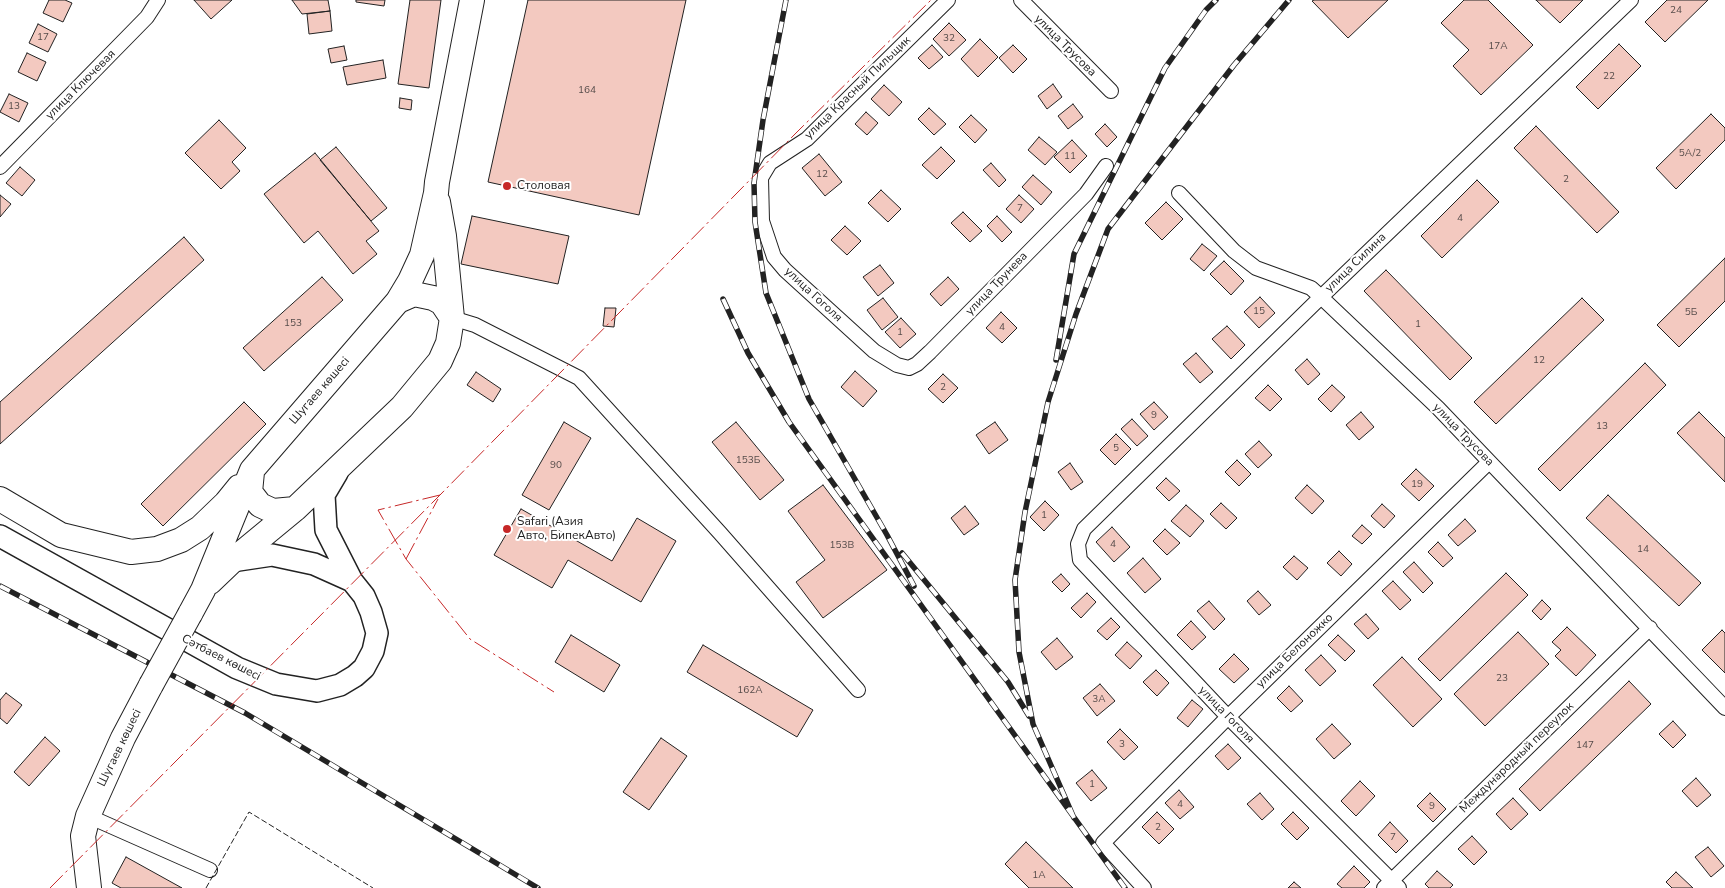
<!DOCTYPE html>
<meta charset="utf-8">
<style>
body{margin:0}
canvas{display:block;background:#fff}
</style>
<canvas width="1725" height="888"></canvas>
<script>
const ctx = document.querySelector('canvas').getContext('2d');
ctx.lineJoin = 'round';
function paint(path, color) {
  ctx.fillStyle = color;
  ctx.fill(path, 'evenodd');
}
function toPath(rows) {
  const path = new Path2D();
  for (const r of rows) {
    path.moveTo(r[0], r[1]);
    for (let i = 2; i < r.length; i += 2) path.lineTo(r[i], r[i + 1]);
  }
  return path;
}
function stroke(path, color, width, dash) {
  ctx.strokeStyle = color;
  ctx.lineWidth = width;
  ctx.lineCap = dash ? 'butt' : 'round';
  ctx.setLineDash(dash || []);
  ctx.stroke(path);
}
function drawText(font, color, halo, rows, align = 'center') {
  ctx.font = font + ' "Nunito Sans",sans-serif';
  ctx.lineWidth = 4;
  ctx.setLineDash([]);
  ctx.textBaseline = 'middle';
  ctx.strokeStyle = halo;
  ctx.fillStyle = color;
  for (const [text, x, y, turn = 0] of rows) {
    ctx.save();
    ctx.translate(x, y);
    ctx.rotate((+turn || 0) * Math.PI / 180);
    ctx.textAlign = isNaN(turn) ? turn : align;
    if (halo) ctx.strokeText(text, 0, 0);
    ctx.fillText(text, 0, 0);
    ctx.restore();
  }
}
const building = toPath([
 [49,0,65,0,72,3,63,22,43,13,49,0],
 [194,0,232,0,211,19,194,0],
 [292,0,328,0,330,11,302,14,292,0],
 [356,0,385,0,384,6,356,2,356,0],
 [410,0,441,0,429,88,398,84,410,0],
 [528,0,686,0,639,215,488,182,528,0],
 [1314,0,1388,0,1348,38,1312,1,1314,0],
 [1464,0,1488,0,1533,45,1481,95,1453,66,1469,50,1441,23,1464,0],
 [1536,0,1583,0,1560,23,1536,0],
 [1667,0,1708,0,1665,42,1645,22,1667,0],
 [330,11,332,31,309,34,307,14,330,11],
 [949,23,966,40,949,56,933,39,949,23],
 [38,24,57,34,48,52,29,43,38,24],
 [980,39,998,57,978,77,961,59,980,39],
 [1619,44,1641,66,1598,109,1576,87,1619,44],
 [932,45,943,57,929,69,918,58,932,45],
 [1013,45,1027,59,1013,73,999,58,1013,45],
 [344,46,347,60,331,63,328,49,344,46],
 [27,53,46,62,37,81,18,72,27,53],
 [383,60,386,78,347,85,343,67,383,60],
 [1053,84,1062,97,1047,109,1038,96,1053,84],
 [884,85,902,102,889,116,871,99,884,85],
 [9,94,28,103,19,122,0,112,9,94],
 [400,98,412,100,411,110,399,108,400,98],
 [1073,104,1083,117,1068,129,1058,116,1073,104],
 [929,108,946,124,934,135,918,119,929,108],
 [866,112,878,123,867,135,855,124,866,112],
 [1711,114,1725,128,1725,140,1676,189,1656,168,1711,114],
 [971,115,987,130,975,143,959,127,971,115],
 [219,120,246,148,232,162,240,171,221,189,185,153,219,120],
 [1105,124,1117,137,1107,147,1095,134,1105,124],
 [1536,126,1619,212,1597,233,1514,148,1536,126],
 [1039,137,1057,152,1045,165,1028,150,1039,137],
 [1072,140,1087,156,1070,173,1054,157,1072,140],
 [336,147,387,208,371,221,320,160,336,147],
 [941,147,955,161,937,179,922,165,941,147],
 [315,153,379,231,366,241,377,254,353,274,318,231,304,243,264,194,315,153],
 [819,154,842,182,825,196,802,168,819,154],
 [991,163,1006,180,999,187,983,170,991,163],
 [20,167,35,180,22,196,6,183,20,167],
 [1033,175,1052,192,1041,205,1022,187,1033,175],
 [1477,180,1499,202,1442,258,1421,236,1477,180],
 [881,190,901,209,888,222,868,203,881,190],
 [0,195,11,204,0,217,0,195],
 [1019,195,1034,209,1021,223,1006,209,1019,195],
 [1166,202,1183,219,1162,240,1145,223,1166,202],
 [963,212,982,231,970,242,951,223,963,212],
 [472,216,569,236,558,284,461,264,472,216],
 [997,216,1012,232,1002,242,987,226,997,216],
 [845,226,861,241,847,255,831,240,845,226],
 [184,237,204,260,0,444,0,402,184,237],
 [1202,244,1217,256,1204,271,1190,259,1202,244],
 [1725,258,1725,301,1679,347,1657,325,1725,258],
 [1224,261,1244,281,1231,295,1210,274,1224,261],
 [880,265,894,283,878,296,863,277,880,265],
 [1386,270,1472,358,1450,380,1364,291,1386,270],
 [322,277,343,300,264,371,243,348,322,277],
 [948,277,959,289,941,306,930,294,948,277],
 [1260,297,1275,313,1259,328,1244,312,1260,297],
 [883,298,898,317,882,330,867,310,883,298],
 [1582,298,1604,320,1496,424,1474,402,1582,298],
 [605,308,616,308,614,327,603,326,605,308],
 [1001,312,1017,328,1002,343,986,328,1001,312],
 [901,318,916,334,900,348,885,332,901,318],
 [1227,326,1245,345,1231,359,1212,339,1227,326],
 [1196,353,1213,372,1200,383,1183,364,1196,353],
 [1307,359,1320,374,1308,385,1295,370,1307,359],
 [1645,363,1666,385,1560,491,1538,469,1645,363],
 [855,371,877,391,863,407,841,387,855,371],
 [476,372,501,389,493,402,467,385,476,372],
 [943,374,958,388,943,403,928,389,943,374],
 [1268,385,1282,399,1270,411,1255,398,1268,385],
 [1332,385,1345,397,1331,412,1318,399,1332,385],
 [244,402,266,424,163,526,141,504,244,402],
 [1154,402,1168,417,1154,430,1140,414,1154,402],
 [1361,412,1374,427,1359,440,1346,425,1361,412],
 [1699,412,1725,438,1725,482,1677,433,1699,412],
 [1132,419,1148,436,1137,446,1121,429,1132,419],
 [564,422,591,438,549,510,522,495,564,422],
 [736,422,784,480,760,500,712,442,736,422],
 [995,422,1008,440,989,454,976,435,995,422],
 [1116,434,1131,449,1115,465,1100,450,1116,434],
 [1259,441,1272,455,1258,468,1245,454,1259,441],
 [1237,460,1251,474,1239,486,1225,472,1237,460],
 [1070,463,1083,482,1071,490,1058,472,1070,463],
 [1416,469,1434,486,1419,501,1401,484,1416,469],
 [1166,478,1180,491,1169,501,1156,488,1166,478],
 [823,485,887,570,823,618,796,582,825,560,788,511,823,485],
 [1307,485,1324,501,1312,514,1295,498,1307,485],
 [1608,495,1701,583,1679,606,1586,518,1608,495],
 [1045,501,1059,515,1044,531,1030,517,1045,501],
 [1221,503,1237,518,1226,529,1210,514,1221,503],
 [1382,504,1395,516,1384,528,1371,516,1382,504],
 [1186,505,1204,521,1190,537,1171,521,1186,505],
 [965,506,979,524,964,535,951,518,965,506],
 [521,509,612,561,637,518,676,541,641,602,568,560,552,588,494,555,521,509],
 [1465,519,1476,531,1458,546,1448,535,1465,519],
 [1362,525,1372,534,1362,544,1352,536,1362,525],
 [1112,527,1130,547,1114,562,1096,542,1112,527],
 [1165,529,1180,543,1167,555,1153,541,1165,529],
 [1438,542,1453,558,1443,567,1428,552,1438,542],
 [1339,551,1352,564,1341,576,1327,563,1339,551],
 [1294,556,1308,568,1297,580,1283,567,1294,556],
 [1143,558,1161,579,1145,593,1127,573,1143,558],
 [1414,562,1433,583,1423,593,1403,572,1414,562],
 [1506,573,1528,595,1440,681,1418,659,1506,573],
 [1061,574,1070,584,1062,592,1052,582,1061,574],
 [1393,581,1411,600,1400,610,1382,591,1393,581],
 [1258,591,1271,605,1259,615,1247,601,1258,591],
 [1087,593,1096,602,1081,618,1071,608,1087,593],
 [1542,600,1551,609,1541,620,1532,611,1542,600],
 [1209,601,1225,619,1214,630,1197,611,1209,601],
 [1366,614,1379,629,1368,639,1354,624,1366,614],
 [1111,618,1120,627,1107,640,1097,631,1111,618],
 [1191,621,1206,637,1192,650,1177,635,1191,621],
 [1567,627,1596,655,1576,676,1555,656,1561,650,1552,642,1567,627],
 [1722,630,1725,633,1725,673,1702,650,1722,630],
 [1518,632,1549,664,1485,726,1454,694,1518,632],
 [571,635,620,665,604,692,555,662,571,635],
 [1338,635,1355,651,1345,661,1328,645,1338,635],
 [1057,638,1073,657,1056,670,1041,652,1057,638],
 [1127,642,1142,656,1130,669,1115,655,1127,642],
 [703,645,813,710,797,737,687,672,703,645],
 [1234,654,1249,669,1234,683,1219,669,1234,654],
 [1321,655,1336,671,1320,686,1305,670,1321,655],
 [1402,657,1442,699,1413,727,1373,685,1402,657],
 [1156,670,1169,683,1157,696,1143,682,1156,670],
 [1629,681,1651,704,1540,811,1519,789,1629,681],
 [1100,684,1115,701,1097,716,1083,698,1100,684],
 [1289,686,1303,701,1291,712,1277,698,1289,686],
 [6,693,22,705,7,724,0,718,0,700,6,693],
 [1192,700,1203,709,1188,727,1177,718,1192,700],
 [1673,721,1686,735,1673,748,1659,734,1673,721],
 [1332,724,1351,744,1334,759,1316,739,1332,724],
 [1120,729,1138,747,1124,760,1107,742,1120,729],
 [45,737,60,751,29,786,14,772,45,737],
 [661,738,687,756,649,810,623,792,661,738],
 [1228,744,1241,758,1228,770,1215,756,1228,744],
 [1092,770,1107,788,1091,801,1076,783,1092,770],
 [1696,778,1711,795,1697,807,1682,791,1696,778],
 [1360,781,1375,796,1356,816,1341,801,1360,781],
 [1179,790,1194,807,1180,819,1165,803,1179,790],
 [1260,793,1274,809,1262,820,1247,804,1260,793],
 [1430,793,1446,809,1433,822,1417,806,1430,793],
 [1513,798,1528,814,1511,830,1496,814,1513,798],
 [1157,812,1174,829,1159,844,1142,827,1157,812],
 [1293,812,1309,828,1297,840,1281,824,1293,812],
 [1390,822,1408,841,1396,853,1378,835,1390,822],
 [1472,836,1487,852,1474,865,1458,849,1472,836],
 [1026,842,1073,888,1029,888,1005,864,1026,842],
 [1708,847,1724,866,1711,877,1695,857,1708,847],
 [126,857,182,888,121,888,112,883,126,857],
 [1354,866,1370,882,1364,888,1342,888,1337,884,1354,866],
 [1437,871,1453,885,1450,888,1429,888,1425,884,1437,871],
 [1676,872,1693,888,1672,888,1666,882,1676,872],
 [1294,882,1301,888,1288,888,1294,882]
]);
paint(building, '#f3c9c0');
stroke(building, '#222', 1);
const street = toPath([
 [948,0,807,139,770,163,761,178,762,221,774,257,785,270,874,351,897,365,909,368,917,364,930,352,1086,194,1106,166],
 [1021,0,1111,91],
 [0,167,147,17,158,0],
 [1179,193,1234,251,1256,268,1311,288,1321,297,1438,408,1725,708],
 [452,318,475,325,579,378,720,533,858,690],
 [88,816,210,870],
 [1144,888,1103,843,1228,717,1489,462],
 [1384,888,1650,628],
 [1399,888,1228,717,1080,560,1078,544,1084,529,1321,297,1631,0]
]);
const primary = toPath([
 [0,536,237,668,276,684,317,691,340,685,355,676,364,668,373,651,377,633,371,612,364,596,352,581,326,530,324,495,337,473],
 [232,561,272,555,314,564,352,581]
]);
const highway = toPath([
 [398,301,414,294,433,298,442,303,452,318],
 [252,472,250,492,260,505,273,511,295,509],
 [0,499,61,535,131,552,157,549,181,540,200,528,226,503,239,487],
 [210,582,232,561,295,509,402,407,440,361,448,343,452,318,444,236,438,202],
 [190,614,203,590,252,470,398,301,410,281,422,255,436,193,437,182,472,0],
 [89,888,83,836,88,816,123,738,151,685]
]);
stroke(street, '#222', 16);
stroke(primary, '#222', 24);
stroke(highway, '#222', 26);
stroke(street, '#fff', 14);
stroke(primary, '#fff', 21);
stroke(highway, '#fff', 24);
const rail = toPath([
 [786,0,763,120,754,183,755,222,766,293,809,399,887,535,914,586],
 [723,299,748,353,789,422,1125,888],
 [1056,360,1074,254,1165,68,1206,10,1216,0],
 [902,553,1008,682,1029,716],
 [0,586,245,713,538,888],
 [1074,818,1033,724,1019,652,1015,580,1025,512,1048,402,1076,314,1108,229,1234,65,1289,0]
]);
stroke(rail, '#222', 5.5);
stroke(rail, '#fff', 4, [11]);
const highwayBridge = toPath([
 [151,685,190,614]
]);
stroke(highwayBridge, '#222', 26, []);
stroke(highwayBridge, '#fff', 24);
stroke(toPath([
 [206,888,249,812,373,888]
]), '#222', 1, [6, 2.5]);
stroke(toPath([
 [440,495,378,510,406,559,470,639,554,692],
 [406,559,438,499],
 [50,888,440,495,797,132,931,0]
]), '#c62828', 1, [18, 4, 2.5, 4]);
for (const [x, y, r, color] of [
 [507,186,5,"#c62828"],
 [507,529,5,"#c62828"]
]) {
  const dot = new Path2D();
  dot.arc(x, y, r, 0, 2 * Math.PI);
  ctx.fillStyle = color;
  ctx.fill(dot);
  stroke(dot, '#fff', 2);
}
drawText('10px', '#564c4a', null, [
 ["24",1676,11],
 ["17",43,38],
 ["32",949,39],
 ["17А",1498,47],
 ["22",1609,77],
 ["164",587,91],
 ["13",14,107],
 ["5A/2",1690,154],
 ["11",1070,157],
 ["12",822,175],
 ["2",1566,180],
 ["7",1020,209],
 ["4",1460,219],
 ["15",1259,312],
 ["5Б",1691,313],
 ["153",293,324],
 ["1",1418,325],
 ["4",1002,328],
 ["1",900,333],
 ["12",1539,361],
 ["2",943,388],
 ["9",1154,416],
 ["13",1602,427],
 ["5",1116,449],
 ["153Б",748,461],
 ["90",556,466],
 ["19",1417,485],
 ["1",1044,516],
 ["4",1113,545],
 ["153В",842,546],
 ["14",1643,550],
 ["23",1502,679],
 ["162А",750,691],
 ["3А",1099,700],
 ["3",1122,745],
 ["147",1585,746],
 ["1",1092,785],
 ["4",1180,805],
 ["9",1432,807],
 ["2",1158,828],
 ["7",1393,838],
 ["1А",1039,876]
]);
drawText('12px', '#222', '#fff', [
 ["улица Трусова",1065,46,45],
 ["улица Ключевая",81,85,-45],
 ["улица Красный Пильщик",858,88,-44],
 ["улица Силина",1356,263,-44],
 ["улица Трунева",997,284,-46],
 ["улица Гоголя",813,295,43],
 ["Шугаев көшесі",320,391,-49],
 ["улица Трусова",1463,435,46],
 ["улица Белоножко",1295,651,-44],
 ["Сәтбаев көшесі",221,658,27],
 ["улица Гоголя",1226,715,46],
 ["Шугаев көшесі",120,748,-64],
 ["Международный переулок",1517,758,-44]
]);
drawText('12px', '#222', '#fff', [
 ["Столовая",517,186],
 ["Safari (Азия",517,522],
 ["Авто, БипекАвто)",517,536]
], 'left');
</script>
